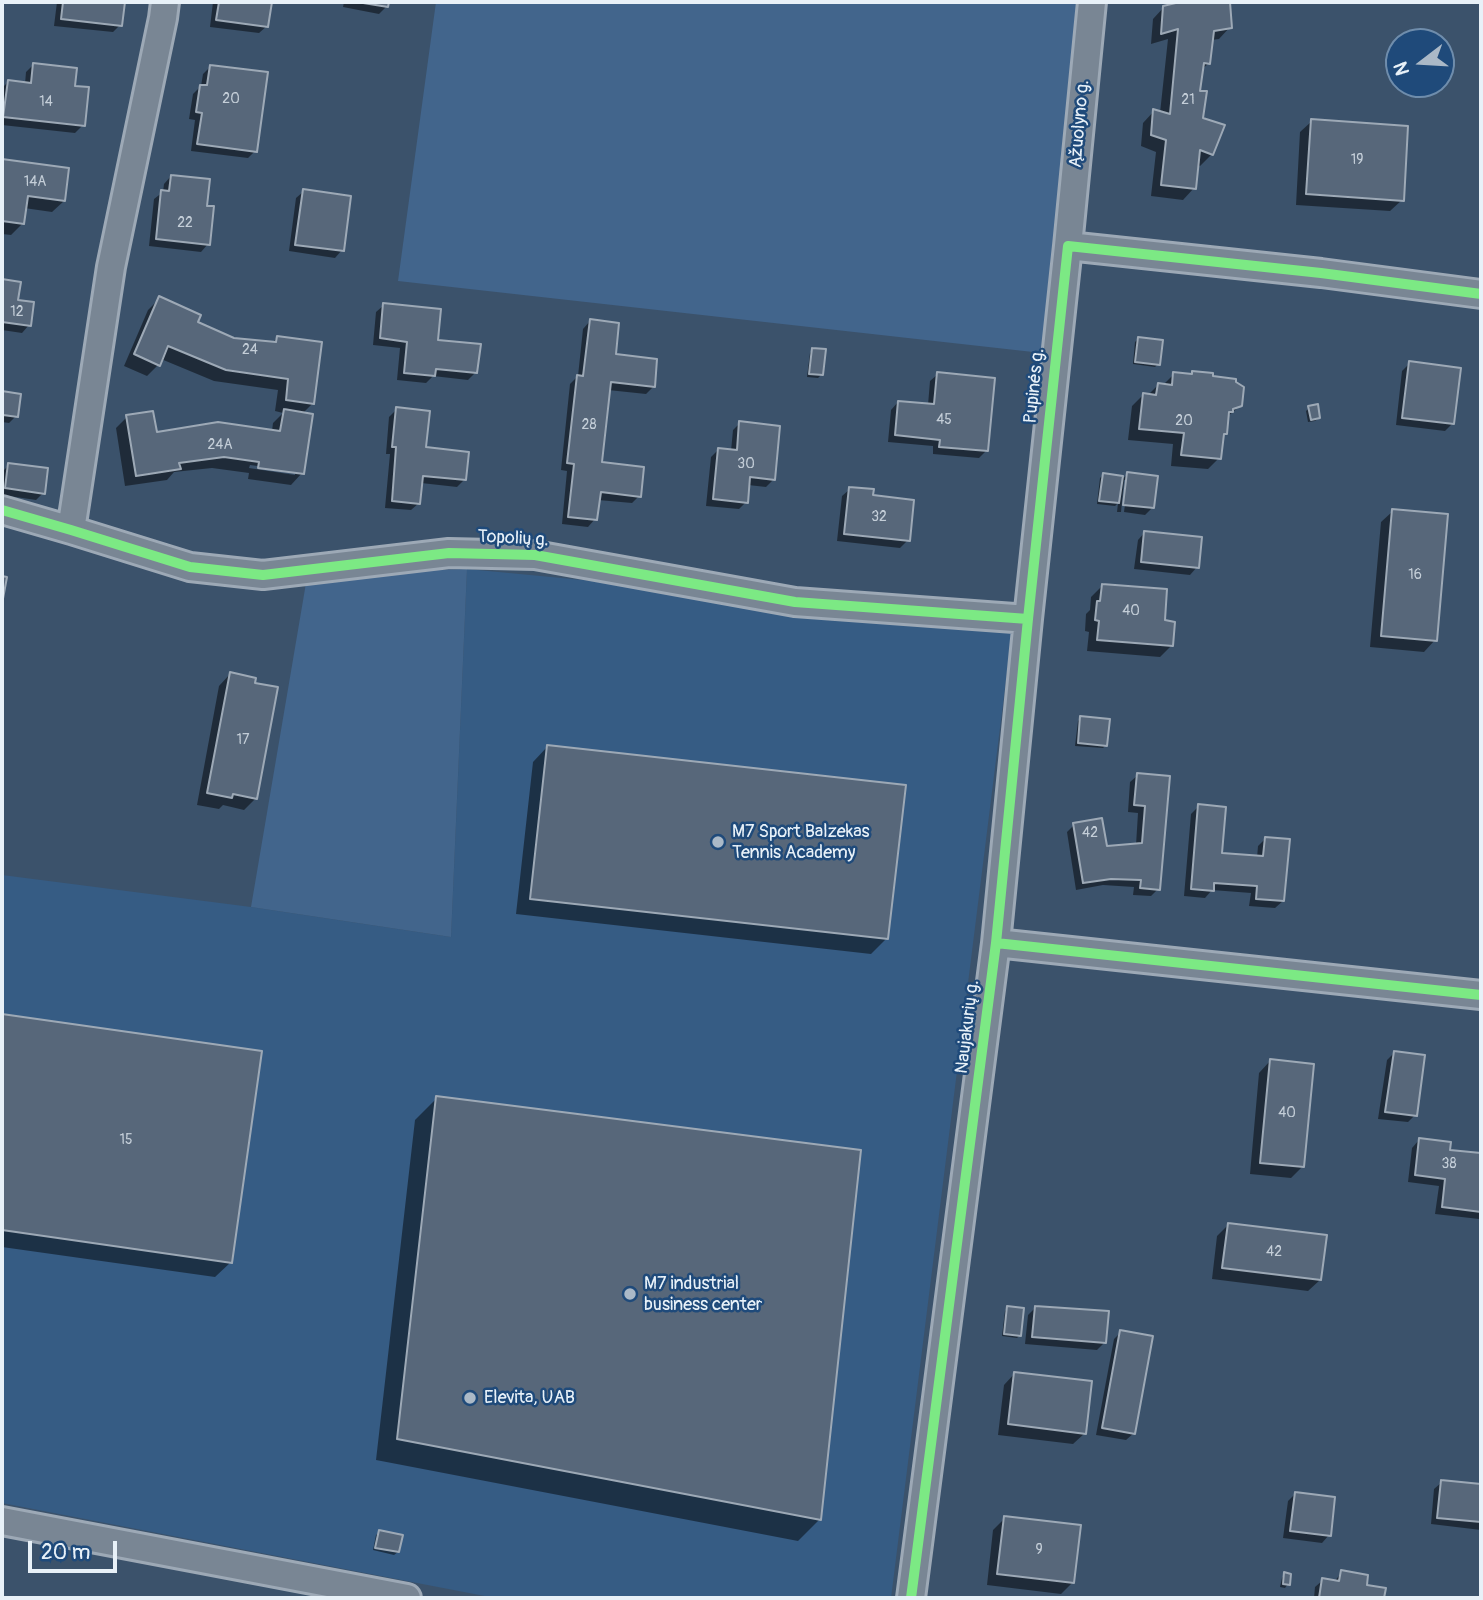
<!DOCTYPE html>
<meta charset="utf-8">
<style>
body{margin:0}
#map{position:relative;width:1483px;height:1600px;overflow:hidden;background:#3b526b;font-family:Pangolin,sans-serif}
canvas{display:block}
.frame{position:absolute;inset:0;border:4px solid #e8f1f8;pointer-events:none}
.north{position:absolute;left:1385px;top:28px;width:70px;height:70px;box-sizing:border-box;background:#1f4a7a;border:2px solid #6f8dac;border-radius:50%;rotate:253deg;font-size:19px;font-weight:700;line-height:28px;text-align:center;color:#e8f1f8}
.north::after{content:'';display:block;margin:auto;width:24px;height:32px;background:#abb9c7;clip-path:polygon(50% 0,100% 100%,50% 72%,0 100%)}
.scale{position:absolute;left:28px;top:1541px;width:89px;height:32px;box-sizing:border-box;border:4px solid #e8f1f8;border-top:0;padding-left:9px;font-size:21px;line-height:24px;white-space:nowrap;color:#e8f1f8;-webkit-text-stroke:5px #1f4a7a;paint-order:stroke}
</style>
<div id="map">
<canvas width="1483" height="1600"></canvas>
<div class="frame"></div>
<div class="north">N</div>
<div class="scale">20 m</div>
</div>
<script>
const ctx = document.querySelector('canvas').getContext('2d');
ctx.lineJoin = 'round';
function paint(path, color) {
  ctx.fillStyle = color;
  ctx.fill(path, 'evenodd');
}
function toPath(rows) {
  const path = new Path2D();
  for (const r of rows) {
    path.moveTo(r[0], r[1]);
    for (let i = 2; i < r.length; i += 2) path.lineTo(r[i], r[i + 1]);
  }
  return path;
}
function stroke(path, color, width, dash) {
  ctx.strokeStyle = color;
  ctx.lineWidth = width;
  ctx.lineCap = dash ? 'butt' : 'round';
  ctx.setLineDash(dash || []);
  ctx.stroke(path);
}
function drawText(font, color, halo, rows, align = 'center') {
  ctx.font = font + ' Pangolin,sans-serif';
  ctx.lineWidth = 5;
  ctx.setLineDash([]);
  ctx.textBaseline = 'middle';
  ctx.strokeStyle = halo;
  ctx.fillStyle = color;
  for (const [text, x, y, turn = 0] of rows) {
    ctx.save();
    ctx.translate(x, y);
    ctx.rotate((+turn || 0) * Math.PI / 180);
    ctx.textAlign = isNaN(turn) ? turn : align;
    if (halo) ctx.strokeText(text, 0, 0);
    ctx.fillText(text, 0, 0);
    ctx.restore();
  }
}
paint(toPath([
 [467,569,593,581,789,616,1012,632,891,1598,495,1598,2,1503,2,875,251,907,451,937]
]), '#365c84');
paint(toPath([
 [436,2,1078,2,1042,353,398,281],
 [467,569,451,937,251,907,306,583,378,572]
]), '#42658c');
paint(toPath([
 [57,2,123,2,120,25,113,32,54,26],
 [213,2,270,2,267,26,259,33,210,27],
 [344,2,387,2,387,6,379,14,343,7],
 [1170,2,1228,2,1230,27,1219,39,1211,40,1208,64,1201,70,1198,92,1201,119,1212,154,1200,166,1197,164,1194,188,1183,200,1151,196,1156,152,1141,146,1143,123,1154,111,1160,113,1168,39,1151,44,1153,19,1164,7,1170,6],
 [33,65,73,87,83,125,75,133,2,125,2,88,8,82,25,84,26,72],
 [210,67,255,151,248,158,191,151,195,120,189,119,193,94,201,86,203,74],
 [1312,121,1402,200,1390,211,1296,205,1300,132],
 [2,161,67,169,64,201,52,212,24,208,23,223,11,235,2,234],
 [171,176,205,207,208,244,201,252,149,246,154,199,163,192,164,184],
 [304,191,342,250,335,258,289,251,296,198],
 [2,281,19,283,16,301,29,325,22,333,2,330],
 [160,298,196,323,234,340,272,343,277,338,312,404,302,414,302,473,291,485,248,479,249,473,212,468,174,472,167,480,125,486,116,428,127,417,156,434,272,431,273,423,283,413,275,411,278,390,214,381,161,359,158,365,147,376,124,366,148,310],
 [250,465,295,471,295,475,249,468],
 [384,305,436,342,476,372,468,380,433,376,426,383,397,380,400,348,373,345,376,312],
 [590,321,614,356,653,387,646,394,608,390,600,464,639,496,632,503,598,500,595,519,588,527,562,524,567,471,561,470,570,384,578,376,583,329],
 [1138,339,1158,364,1155,367,1133,364,1135,342],
 [813,350,821,375,818,378,807,377,810,353],
 [1410,363,1453,423,1445,431,1396,425,1402,371],
 [1193,373,1241,405,1227,417,1226,433,1221,437,1219,458,1208,469,1171,466,1173,444,1128,440,1132,406,1143,395,1148,395,1158,385,1162,386,1174,374,1190,376],
 [938,374,987,450,979,458,933,454,933,446,888,442,891,410,898,402,928,405,930,381],
 [2,393,19,395,16,416,9,423,2,422],
 [1309,408,1319,418,1315,421,1308,422,1306,411],
 [397,409,424,449,465,479,457,487,421,483,419,503,411,510,385,508,390,454,386,454,389,417],
 [740,423,774,479,766,487,748,485,746,502,739,509,706,506,711,457,718,450,731,451,733,430],
 [9,465,43,493,36,500,2,495,2,472],
 [1128,474,1152,508,1145,515,1124,512,1128,480,1124,480,1121,512,1117,512,1118,503,1115,506,1097,504,1100,478,1103,475,1120,481],
 [850,489,872,497,908,540,900,548,837,541,842,496],
 [1393,511,1435,640,1424,652,1370,647,1381,522],
 [1145,532,1197,567,1190,575,1134,569,1138,540],
 [1102,586,1163,622,1172,645,1160,657,1087,651,1089,632,1085,631,1086,614,1090,610,1091,597],
 [230,674,256,798,244,810,223,805,219,809,197,805,219,686],
 [1081,718,1106,745,1103,748,1075,746,1078,721],
 [548,746,887,938,871,954,516,914,533,762],
 [1138,775,1168,778,1158,889,1151,896,1133,895,1134,887,1103,885,1076,890,1067,832,1074,825,1105,848,1136,845,1138,813,1128,812,1130,782],
 [1199,806,1220,854,1257,858,1258,846,1265,839,1283,901,1275,908,1249,906,1251,893,1212,890,1205,898,1184,896,1191,814],
 [2,1015,260,1052,231,1262,215,1277,2,1247],
 [1394,1053,1415,1115,1408,1122,1378,1119,1387,1060],
 [1270,1061,1303,1166,1291,1178,1250,1174,1259,1073],
 [437,1098,820,1519,798,1541,376,1460,415,1120],
 [1419,1140,1448,1151,1481,1155,1481,1217,1479,1219,1435,1214,1439,1186,1408,1182,1412,1148],
 [1228,1225,1320,1280,1308,1291,1212,1279,1217,1236],
 [1008,1308,1020,1335,1017,1338,1002,1336,1005,1311],
 [1035,1308,1105,1342,1097,1350,1025,1344,1028,1315],
 [1121,1332,1134,1433,1126,1440,1096,1435,1114,1339],
 [1015,1373,1085,1433,1073,1444,998,1435,1004,1385],
 [1442,1482,1481,1486,1481,1530,1431,1524,1434,1489],
 [1295,1494,1329,1535,1322,1543,1283,1538,1288,1501],
 [1005,1518,1073,1582,1061,1594,987,1585,993,1530],
 [380,1532,398,1552,394,1555,373,1550,376,1535],
 [1342,1572,1365,1587,1384,1590,1382,1598,1314,1598,1315,1587,1323,1580,1334,1582],
 [1285,1574,1288,1584,1285,1588,1280,1587,1282,1578]
]), '#0007');
const building = toPath([
 [63,2,125,2,122,26,61,19,63,2],
 [219,2,272,2,268,27,216,20,219,2],
 [357,2,389,2,388,7,357,2],
 [1180,2,1230,2,1232,28,1214,31,1210,64,1204,63,1200,91,1207,91,1203,118,1225,125,1213,155,1200,150,1196,189,1161,185,1166,140,1151,135,1153,109,1170,114,1178,29,1161,34,1163,6,1180,2],
 [33,63,77,68,75,86,89,87,85,126,3,117,8,80,31,83,33,63],
 [210,65,268,72,257,152,197,144,202,113,196,112,200,85,207,85,210,65],
 [1311,119,1408,126,1404,201,1306,194,1311,119],
 [2,159,69,168,65,201,28,196,24,224,2,221,2,159],
 [171,175,210,179,207,206,214,206,210,245,156,239,161,190,169,191,171,175],
 [303,189,351,196,344,251,295,245,303,189],
 [2,279,21,282,18,300,34,302,31,326,2,322,2,279],
 [159,296,201,315,198,322,234,338,276,342,277,336,322,342,314,404,286,400,288,379,226,370,168,346,160,366,134,354,159,296],
 [383,303,441,309,438,340,481,344,477,373,436,369,435,376,404,373,407,342,380,338,383,303],
 [590,319,619,323,616,354,657,359,655,387,611,382,602,462,644,467,641,497,601,492,597,520,568,517,574,464,567,463,577,375,583,376,590,319],
 [1138,337,1163,340,1160,365,1135,362,1138,337],
 [812,348,826,349,823,375,809,374,812,348],
 [1409,361,1461,368,1454,424,1402,418,1409,361],
 [1192,371,1213,373,1213,376,1236,379,1236,382,1244,387,1242,406,1233,409,1233,412,1229,412,1227,434,1224,434,1221,459,1181,455,1184,433,1139,429,1143,393,1156,395,1158,383,1172,385,1173,372,1192,374,1192,371],
 [937,372,995,378,988,451,939,447,940,440,895,435,898,401,934,404,937,372],
 [2,391,21,394,18,417,3,415,2,421,2,391],
 [1318,404,1320,418,1311,420,1308,406,1318,404],
 [396,407,430,411,426,447,469,452,466,480,423,476,420,504,392,501,396,447,392,447,396,407],
 [284,409,313,414,304,474,258,468,259,462,224,457,179,463,181,469,136,476,126,415,153,411,157,432,218,422,280,431,284,409],
 [739,421,780,426,775,480,750,477,748,503,713,499,718,448,737,450,739,421],
 [8,463,48,468,45,494,5,488,8,463],
 [1127,472,1158,476,1154,508,1123,505,1127,472],
 [1103,473,1123,476,1119,503,1099,501,1103,473],
 [849,487,874,489,873,495,914,500,910,541,844,534,849,487],
 [1392,509,1448,514,1437,641,1381,636,1392,509],
 [1144,531,1202,537,1199,568,1141,562,1144,531],
 [2,576,7,577,2,604,2,576],
 [1102,584,1167,589,1165,620,1175,622,1173,646,1097,640,1099,621,1095,620,1097,601,1100,601,1102,584],
 [230,672,256,678,255,683,278,687,257,799,233,794,232,798,207,793,230,672],
 [1080,716,1110,719,1107,746,1078,743,1080,716],
 [547,745,906,785,888,939,530,899,547,745],
 [1137,773,1170,776,1160,890,1140,888,1141,880,1111,879,1083,883,1073,823,1102,818,1107,846,1142,843,1145,806,1134,805,1137,773],
 [1198,804,1226,807,1222,853,1263,856,1265,837,1290,839,1284,901,1256,899,1257,886,1214,883,1214,891,1191,889,1198,804],
 [2,1014,262,1051,232,1263,2,1230,2,1014],
 [1394,1051,1425,1055,1417,1116,1385,1112,1394,1051],
 [1270,1059,1314,1064,1304,1167,1260,1163,1270,1059],
 [436,1096,861,1150,821,1520,397,1439,436,1096],
 [1419,1138,1451,1142,1450,1150,1481,1153,1481,1212,1442,1207,1445,1179,1415,1175,1419,1138],
 [1228,1223,1327,1235,1321,1280,1222,1268,1228,1223],
 [1007,1306,1024,1308,1021,1336,1004,1334,1007,1306],
 [1035,1306,1109,1311,1106,1343,1032,1337,1035,1306],
 [1120,1330,1153,1336,1135,1434,1102,1428,1120,1330],
 [1014,1372,1092,1381,1086,1434,1008,1424,1014,1372],
 [1441,1480,1481,1484,1481,1522,1437,1518,1441,1480],
 [1295,1492,1335,1497,1331,1536,1290,1531,1295,1492],
 [1004,1516,1081,1525,1074,1583,997,1574,1004,1516],
 [379,1530,403,1535,399,1552,375,1548,379,1530],
 [1341,1570,1368,1575,1367,1585,1386,1588,1384,1598,1319,1598,1322,1578,1339,1581,1341,1570],
 [1284,1572,1291,1574,1290,1585,1283,1584,1284,1572]
]);
paint(building, '#57677a');
stroke(building, '#9da9b6', 2);
const street = toPath([
 [1068,246,1092,2],
 [2,510,71,530,190,567,263,575,449,553,535,555,795,602,1028,619],
 [71,530,111,267,163,18,165,2],
 [996,943,1028,619,1068,246,1321,273,1481,294],
 [2,1521,407,1598],
 [911,1598,996,943,1481,995]
]);
stroke(street, '#9da9b6', 32);
stroke(street, '#798694', 26);
stroke(toPath([
 [2,510,71,530,190,567,263,575,449,553,535,555,795,602,1028,619],
 [996,943,1028,619,1068,246,1321,273,1481,294],
 [911,1598,996,943,1481,995]
]), '#7ce984', 10);
for (const [x, y, r, color] of [
 [718,842,7,"#abb9c7"],
 [630,1294,7,"#abb9c7"],
 [470,1398,7,"#abb9c7"]
]) {
  const dot = new Path2D();
  dot.arc(x, y, r, 0, 2 * Math.PI);
  ctx.fillStyle = color;
  ctx.fill(dot);
  stroke(dot, '#1f4a7a', 2.5);
}
drawText('14px', '#c4ced8', null, [
 ["20",231,99],
 ["21",1188,100],
 ["14",46,102],
 ["19",1357,160],
 ["14A",35,182],
 ["22",185,223],
 ["12",17,312],
 ["24",250,350],
 ["45",944,420],
 ["20",1184,421],
 ["28",589,425],
 ["24A",220,445],
 ["30",746,464],
 ["32",879,517],
 ["16",1415,575],
 ["40",1131,611],
 ["17",243,740],
 ["42",1090,833],
 ["40",1287,1113],
 ["15",126,1140],
 ["38",1449,1164],
 ["42",1274,1252],
 ["9",1039,1550]
]);
drawText('18px', '#e8f1f8', '#1f4a7a', [
 ["Ąžuolyno g.",1080,124,-85],
 ["Pupinės g.",1035,386,-84],
 ["Topolių g.",513,539,3],
 ["Naujakurių g.",968,1027,-83]
]);
drawText('18px', '#e8f1f8', '#1f4a7a', [
 ["M7 Sport Balzekas",732,832],
 ["Tennis Academy",732,853],
 ["M7 industrial",644,1284],
 ["business center",644,1305],
 ["Elevita, UAB",484,1398]
], 'left');
</script>
